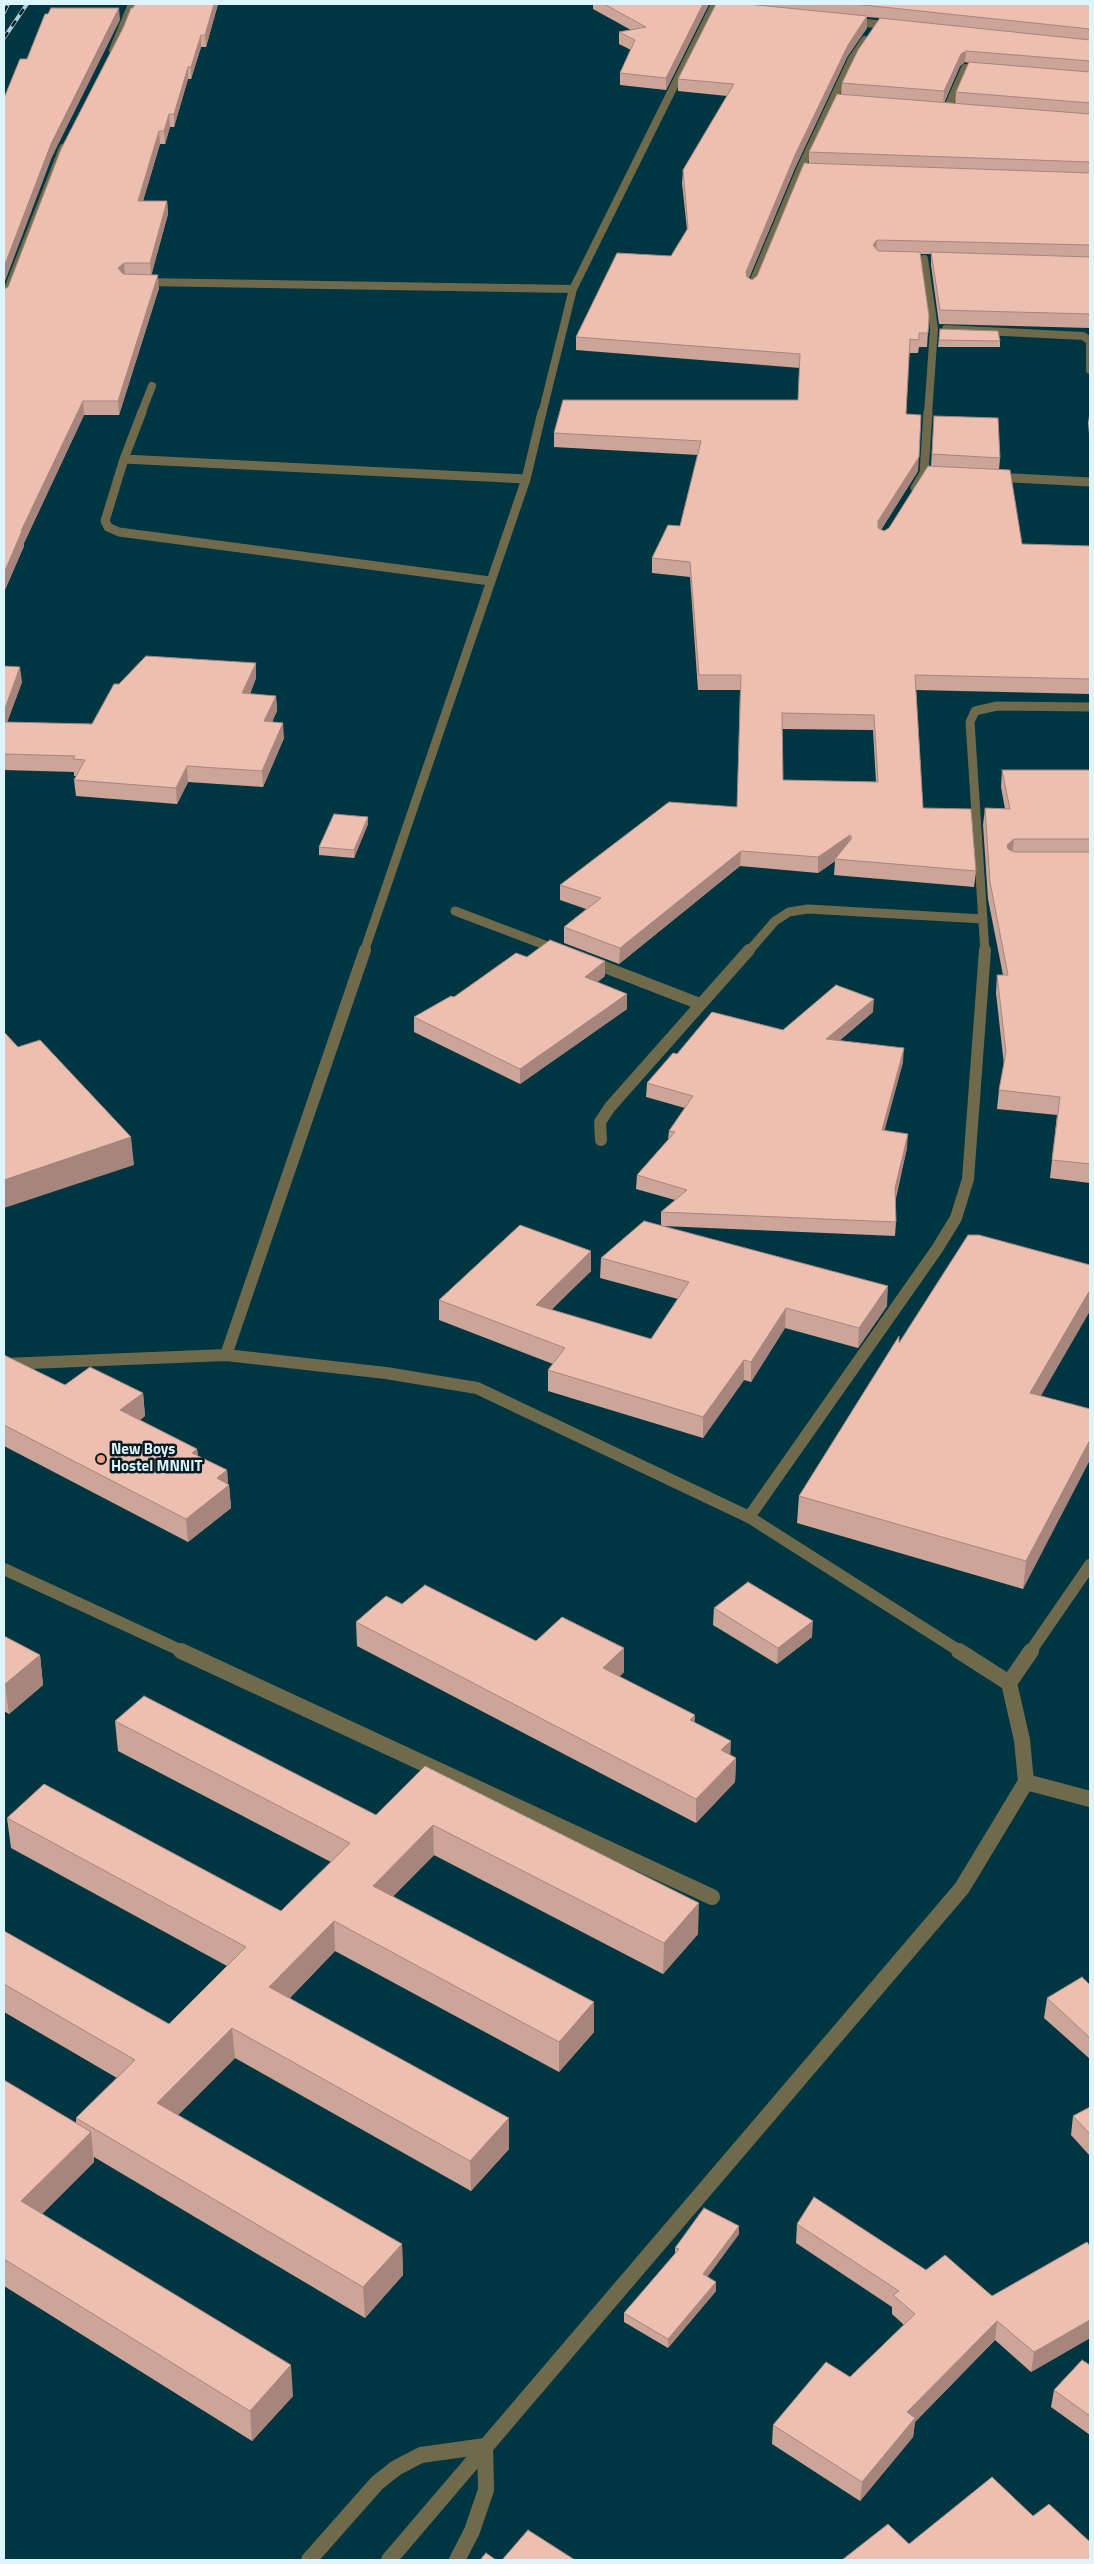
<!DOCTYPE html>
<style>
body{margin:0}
#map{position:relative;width:1094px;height:2564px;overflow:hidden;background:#003642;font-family:"Titillium Web",sans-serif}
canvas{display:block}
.frame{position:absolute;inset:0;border:5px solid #dcf5fd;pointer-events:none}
</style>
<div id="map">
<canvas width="1094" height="2564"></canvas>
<div class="frame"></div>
</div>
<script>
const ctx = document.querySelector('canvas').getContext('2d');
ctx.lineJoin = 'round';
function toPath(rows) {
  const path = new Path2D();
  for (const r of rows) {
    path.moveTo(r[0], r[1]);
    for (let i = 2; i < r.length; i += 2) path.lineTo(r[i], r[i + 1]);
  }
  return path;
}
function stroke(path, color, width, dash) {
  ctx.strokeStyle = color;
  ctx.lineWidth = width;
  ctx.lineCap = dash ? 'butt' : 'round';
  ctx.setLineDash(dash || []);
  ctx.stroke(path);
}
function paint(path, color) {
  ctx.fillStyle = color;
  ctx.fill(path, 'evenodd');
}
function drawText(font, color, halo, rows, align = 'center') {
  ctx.font = font + ' "Titillium Web",sans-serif';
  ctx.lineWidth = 5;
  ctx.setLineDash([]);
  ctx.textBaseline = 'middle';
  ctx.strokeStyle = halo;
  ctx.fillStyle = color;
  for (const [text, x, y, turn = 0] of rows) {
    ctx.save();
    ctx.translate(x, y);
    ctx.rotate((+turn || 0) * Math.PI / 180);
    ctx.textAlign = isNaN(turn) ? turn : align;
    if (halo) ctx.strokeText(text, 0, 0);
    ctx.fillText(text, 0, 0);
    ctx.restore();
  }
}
stroke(toPath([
 [455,911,558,950],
 [748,952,775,921,789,912,808,909,983,919],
 [985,952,970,722,975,711,997,706,1090,707]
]), '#706a4d', 9);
stroke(toPath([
 [589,961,700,1004],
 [601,1140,600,1122,610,1107,749,950],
 [749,1517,937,1249,956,1218,968,1179,985,950],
 [4,1569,184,1652]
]), '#706a4d', 12);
stroke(toPath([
 [181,1651,712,1897],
 [457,2560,472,2531,486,2490,485,2446]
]), '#706a4d', 16);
stroke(toPath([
 [851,21,891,26],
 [113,50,132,4],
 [957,110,947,109,965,68,983,70],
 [924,259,934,329,928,414],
 [143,282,573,289],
 [751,287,800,170,852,59,865,40],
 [4,299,63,148],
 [946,329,1083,336,1090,341,1090,370],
 [141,414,152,386],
 [542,414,573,289,715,4]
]), '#706a4d', 8);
stroke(toPath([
 [142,412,124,459,105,521,108,527,119,532,490,581],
 [124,459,526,479],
 [994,477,1090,482],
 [915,488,924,473,928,412],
 [364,952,526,479,542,412]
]), '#706a4d', 9);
stroke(toPath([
 [226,1355,365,950],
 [1030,1652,1090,1565]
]), '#706a4d', 12);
stroke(toPath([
 [1009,1683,1031,1651],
 [1026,1782,1090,1799],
 [309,2560,377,2483,396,2468,421,2455,485,2446]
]), '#706a4d', 16);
stroke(toPath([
 [4,1364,226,1355,386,1373,477,1388,749,1517,961,1652]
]), '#706a4d', 12);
stroke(toPath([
 [389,2560,962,1888,1026,1782,1022,1740,1009,1683,959,1651]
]), '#706a4d', 16);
const rail = toPath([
 [4,12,8,4],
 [4,38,27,4]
]);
stroke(rail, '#afced7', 4);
stroke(rail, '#061b20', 2.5, [7]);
paint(toPath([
 [135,4,218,4,206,47,201,47,191,79,188,79,174,127,170,127,165,144,160,144,143,201,167,201,168,214,151,275,159,288,119,415,84,415,24,543,24,546,4,592,4,289,8,287],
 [593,4,709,4,666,90,620,85,620,73,631,50,619,44,619,32,631,30,593,9],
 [716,4,1090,4,1090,328,939,324,931,265,931,254,920,254,929,316,927,347,919,347,918,353,909,353,906,414,918,471,881,530,884,531,889,528,931,466,934,416,1000,458,999,470,1022,544,1090,546,1090,694,916,690,923,808,976,871,974,887,834,875,835,861,818,873,740,866,619,964,564,943,564,927,586,909,560,900,560,885,737,807,740,690,698,690,690,577,652,573,652,558,680,526,698,455,554,447,554,433,798,400,800,368,576,350,576,337,671,256,687,230,682,183,683,170,727,96,678,91,678,79],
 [867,17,880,18,842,83,841,94,809,152,809,164,757,276,752,280,749,278,795,168,847,57,867,28],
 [965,62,969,63,956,92,955,104,944,103,960,66],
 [782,729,873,730,876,782,783,780],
 [940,329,1000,341,1000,347,938,347],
 [1090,409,1090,445,1088,423],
 [256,663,256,678,250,694,276,696,277,711,272,722,284,738,263,787,188,782,177,804,76,796,74,780,77,776,74,776,74,772,4,770,4,666,22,682,7,722,92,724,119,684],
 [1002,770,1090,770,1090,1183,1050,1178,1057,1115,997,1109,999,1090,1004,1065,996,993,997,975,1003,975,988,899,983,825,985,808,1005,809,1001,787],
 [368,817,368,824,354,858,319,855,319,847],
 [527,957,605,961,605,976,597,982,627,1009,520,1084,414,1032,414,1017,454,997],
 [873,1012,839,1041,903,1062,884,1130,907,1148,896,1198,896,1222,895,1236,662,1226,887,1306,858,1348,785,1328,751,1382,744,1380,703,1438,548,1391,548,1370,553,1364,439,1320,439,1300,591,1251,591,1271,551,1310,651,1339,678,1299,600,1278,601,1258,661,1226,661,1212,675,1200,636,1189,637,1175,668,1140,669,1131,685,1108,646,1097,647,1083,677,1054,783,1030],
 [899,1343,1041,1396,1090,1409,1023,1589,797,1523,799,1496],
 [4,1355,65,1385,143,1393,145,1416,140,1420,197,1449,198,1456,227,1470,228,1484,229,1485,231,1508,188,1542,4,1446],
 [402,1604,536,1641,624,1672,619,1677,695,1715,694,1722,730,1755,736,1758,735,1782,696,1823,357,1646,356,1622],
 [714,1608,812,1637,777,1664,713,1625],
 [4,1636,40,1655,43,1685,9,1714,4,1711],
 [115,1721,376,1815,425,1766,698,1934,663,1974,434,1855,393,1896,594,2032,559,2072,335,1951,290,1998,509,2149,471,2191,235,2058,178,2115,402,2244,403,2275,365,2318,94,2157,94,2162,42,2214,293,2396,252,2441,4,2286,4,2080,76,2123,76,2118,117,2078,4,2012,4,1931,169,2024,227,1966,11,1848,7,1818,281,1911,331,1862,118,1751],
 [1090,1985,1090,2059,1044,2018,1047,1998],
 [1090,2107,1090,2156,1071,2135,1073,2116],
 [797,2224,926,2270,992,2296,1090,2246,1090,2338,1031,2372,995,2340,915,2422,913,2437,860,2501,772,2444,773,2425,850,2377,904,2325,892,2314,892,2307,796,2243],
 [739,2234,707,2277,716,2282,716,2291,668,2348,624,2322,624,2313,675,2254,675,2248],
 [1090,2365,1090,2435,1051,2407,1054,2390]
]), '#cca498');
paint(toPath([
 [214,4,218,4,206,47,205,35],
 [703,4,709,4,666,90,666,78],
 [119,8,120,20,52,157,4,284,4,267,51,144],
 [867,16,867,28,847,57,795,168,746,285,746,272,795,155,848,45],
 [201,35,201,47,191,79,191,67],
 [966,51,965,62,960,66,943,103,944,91,961,54],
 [188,67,188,79,174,127,174,114],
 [169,114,170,127,165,144,164,131],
 [159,131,160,144,139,214,138,201],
 [167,201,168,214,151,277,150,263],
 [877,240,876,253,873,245],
 [124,263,125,276,118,268],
 [158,275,159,288,119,415,118,401],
 [83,401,84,415,24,543,24,546,4,592,4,573,21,531],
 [919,457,918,471,877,536,878,521],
 [256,663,256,678,243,709,242,693],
 [20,667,22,682,4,731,4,711],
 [276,696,277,711,265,737,264,721],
 [283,723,284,738,263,787,262,771],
 [187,766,188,782,177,804,176,788],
 [368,817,368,824,354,858,354,850],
 [850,835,849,851,835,859,835,861,818,873,818,857],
 [1014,839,1012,856,1006,863,1007,845],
 [741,851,740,866,619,964,620,948],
 [605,961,605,976,585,992,585,977],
 [627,994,627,1009,520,1084,520,1069],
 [874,999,873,1012,825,1053,826,1039],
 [904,1048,903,1062,881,1144,882,1130],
 [908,1134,907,1148,894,1202,895,1188],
 [131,1137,134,1165,4,1208,4,1180],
 [591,1251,591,1271,536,1325,536,1305],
 [888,1286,887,1306,858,1348,859,1328],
 [1090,1290,1090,1311,1027,1420,1030,1393],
 [786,1308,785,1328,751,1382,751,1362],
 [744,1360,744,1380,703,1438,703,1417],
 [143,1393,145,1416,122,1433,120,1410],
 [1090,1440,1090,1460,1023,1589,1026,1561],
 [197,1449,199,1472,192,1453],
 [227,1470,228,1486,229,1485,231,1508,188,1542,186,1519,217,1478],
 [813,1621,812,1637,777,1664,778,1648],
 [624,1648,624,1672,602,1692,603,1668],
 [40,1655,43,1685,9,1714,5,1684],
 [695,1715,694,1739,690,1720],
 [731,1741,730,1764,721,1750],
 [736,1758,735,1782,696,1823,696,1799],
 [433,1825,434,1855,374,1916,373,1886],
 [699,1903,698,1934,663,1974,664,1943],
 [334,1921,335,1951,271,2017,269,1987],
 [594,2002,594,2032,559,2072,559,2042],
 [232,2028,235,2058,160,2133,157,2103],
 [509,2118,509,2149,471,2191,470,2161],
 [91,2132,94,2162,25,2231,21,2201],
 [739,2226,739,2234,703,2283,703,2274],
 [402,2244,403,2275,365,2318,363,2287],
 [716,2282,716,2291,668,2348,668,2339],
 [1090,2320,1090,2338,1031,2372,1034,2352],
 [997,2321,995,2340,915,2422,913,2437,860,2501,862,2482,907,2412],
 [291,2365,293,2396,252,2441,250,2411]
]), '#a6867c');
const building = toPath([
 [135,4,214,4,205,35,201,35,191,67,188,67,174,114,169,114,164,131,159,131,138,201,167,201,150,263,124,263,118,268,123,274,158,275,118,401,83,401,21,531,22,531,4,573,4,289,8,287,61,149,123,28,131,8,133,8,135,4],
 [604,4,703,4,666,78,620,73,635,40,619,32,646,27,604,4],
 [716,4,747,4,867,16,848,45,795,155,746,272,747,277,752,280,757,276,804,163,1090,173,1090,245,877,240,873,245,878,251,920,252,929,316,928,333,919,333,919,340,910,339,906,414,921,415,919,457,878,521,878,528,884,531,889,528,928,466,1010,470,1022,544,1090,546,1090,679,915,675,923,808,971,809,976,871,835,859,852,838,850,835,818,857,741,851,620,948,564,927,601,898,560,885,669,802,737,807,741,675,699,675,690,562,652,558,668,525,680,526,701,441,554,433,563,400,798,400,800,354,576,337,617,253,671,256,688,228,683,170,734,84,678,79,716,4],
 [782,713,874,715,878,782,783,780,782,713],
 [854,4,1090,4,1090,29,854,4],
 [51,8,119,8,51,144,4,267,4,98,20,59,27,59,45,14,48,14,51,8],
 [880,18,1090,40,1090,61,966,51,961,54,944,91,842,83,858,50,880,18],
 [969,62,1090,72,1090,103,956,92,969,62],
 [837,94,1090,114,1090,162,809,152,837,94],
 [931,252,1090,257,1090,314,940,310,931,252],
 [940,329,998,331,1000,341,939,340,940,329],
 [934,416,998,418,1000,458,932,454,934,416],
 [146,656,256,663,242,693,276,696,264,721,283,723,262,771,187,766,176,788,74,780,85,760,73,759,75,756,4,754,4,722,92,724,114,684,119,684,146,656],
 [4,666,20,667,4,711,4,666],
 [1002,770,1090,770,1090,839,1014,839,1007,845,1008,849,1014,852,1090,852,1090,1164,1052,1160,1060,1097,999,1090,1006,1052,997,975,1008,975,990,882,985,808,1010,809,1002,770],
 [334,814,368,817,354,850,319,847,334,814],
 [550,940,605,961,585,977,627,994,520,1069,414,1017,451,996,454,997,516,953,527,957,550,940],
 [836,985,874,999,826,1039,904,1048,882,1130,908,1134,895,1188,896,1222,661,1212,687,1190,637,1175,675,1132,669,1131,693,1096,647,1083,673,1053,677,1054,712,1012,783,1030,836,985],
 [4,1032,18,1047,40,1040,131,1137,4,1180,4,1032],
 [644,1221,888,1286,859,1328,786,1308,751,1362,744,1360,703,1417,548,1370,565,1348,439,1300,520,1225,591,1251,536,1305,651,1339,689,1282,601,1258,644,1221],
 [968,1235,979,1235,1090,1265,1090,1290,1030,1393,1090,1409,1090,1440,1026,1561,799,1496,899,1336,899,1343,968,1235],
 [4,1355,65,1385,90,1367,143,1393,120,1410,197,1449,192,1453,227,1470,217,1478,229,1485,186,1519,4,1425,4,1355],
 [748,1582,813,1621,778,1648,714,1608,748,1582],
 [425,1585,536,1641,562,1617,624,1648,603,1668,695,1715,690,1720,731,1741,721,1750,736,1758,696,1799,356,1622,386,1596,402,1604,425,1585],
 [4,1636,40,1655,5,1684,4,1683,4,1636],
 [144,1696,376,1815,425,1766,699,1903,664,1943,433,1825,373,1886,594,2002,559,2042,334,1921,269,1987,509,2118,470,2161,232,2028,157,2103,402,2244,363,2287,76,2118,135,2060,4,1984,4,1931,169,2024,246,1947,7,1818,44,1784,281,1911,350,1843,115,1721,144,1696],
 [1082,1977,1090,1985,1090,2038,1047,1998,1082,1977],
 [4,2080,91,2132,21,2201,291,2365,250,2411,4,2259,4,2080],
 [1090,2107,1090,2134,1073,2116,1090,2107],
 [814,2197,926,2270,945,2255,992,2296,1087,2242,1090,2246,1090,2320,1034,2352,997,2321,907,2412,915,2418,862,2482,773,2425,826,2362,850,2377,915,2314,893,2295,899,2291,797,2224,814,2197],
 [704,2208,739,2226,703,2274,716,2282,668,2339,624,2313,679,2249,675,2248,704,2208],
 [1082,2360,1090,2365,1090,2416,1054,2390,1082,2360],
 [992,2477,1033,2516,1049,2504,1090,2542,1090,2560,842,2560,888,2524,909,2544,992,2477],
 [528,2530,575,2560,502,2560,528,2530],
 [486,2553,496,2560,480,2560,486,2553]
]);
paint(building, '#edbfb1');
stroke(building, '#a6867c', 1);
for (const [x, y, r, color] of [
 [101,1459,5,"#f39f85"]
]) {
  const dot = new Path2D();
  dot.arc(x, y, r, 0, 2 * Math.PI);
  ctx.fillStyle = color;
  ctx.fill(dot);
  stroke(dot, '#061b20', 2);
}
drawText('bold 15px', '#dcf5fd', '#061b20', [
 ["New Boys",111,1450],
 ["Hostel MNNIT",111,1467]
], 'left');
</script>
